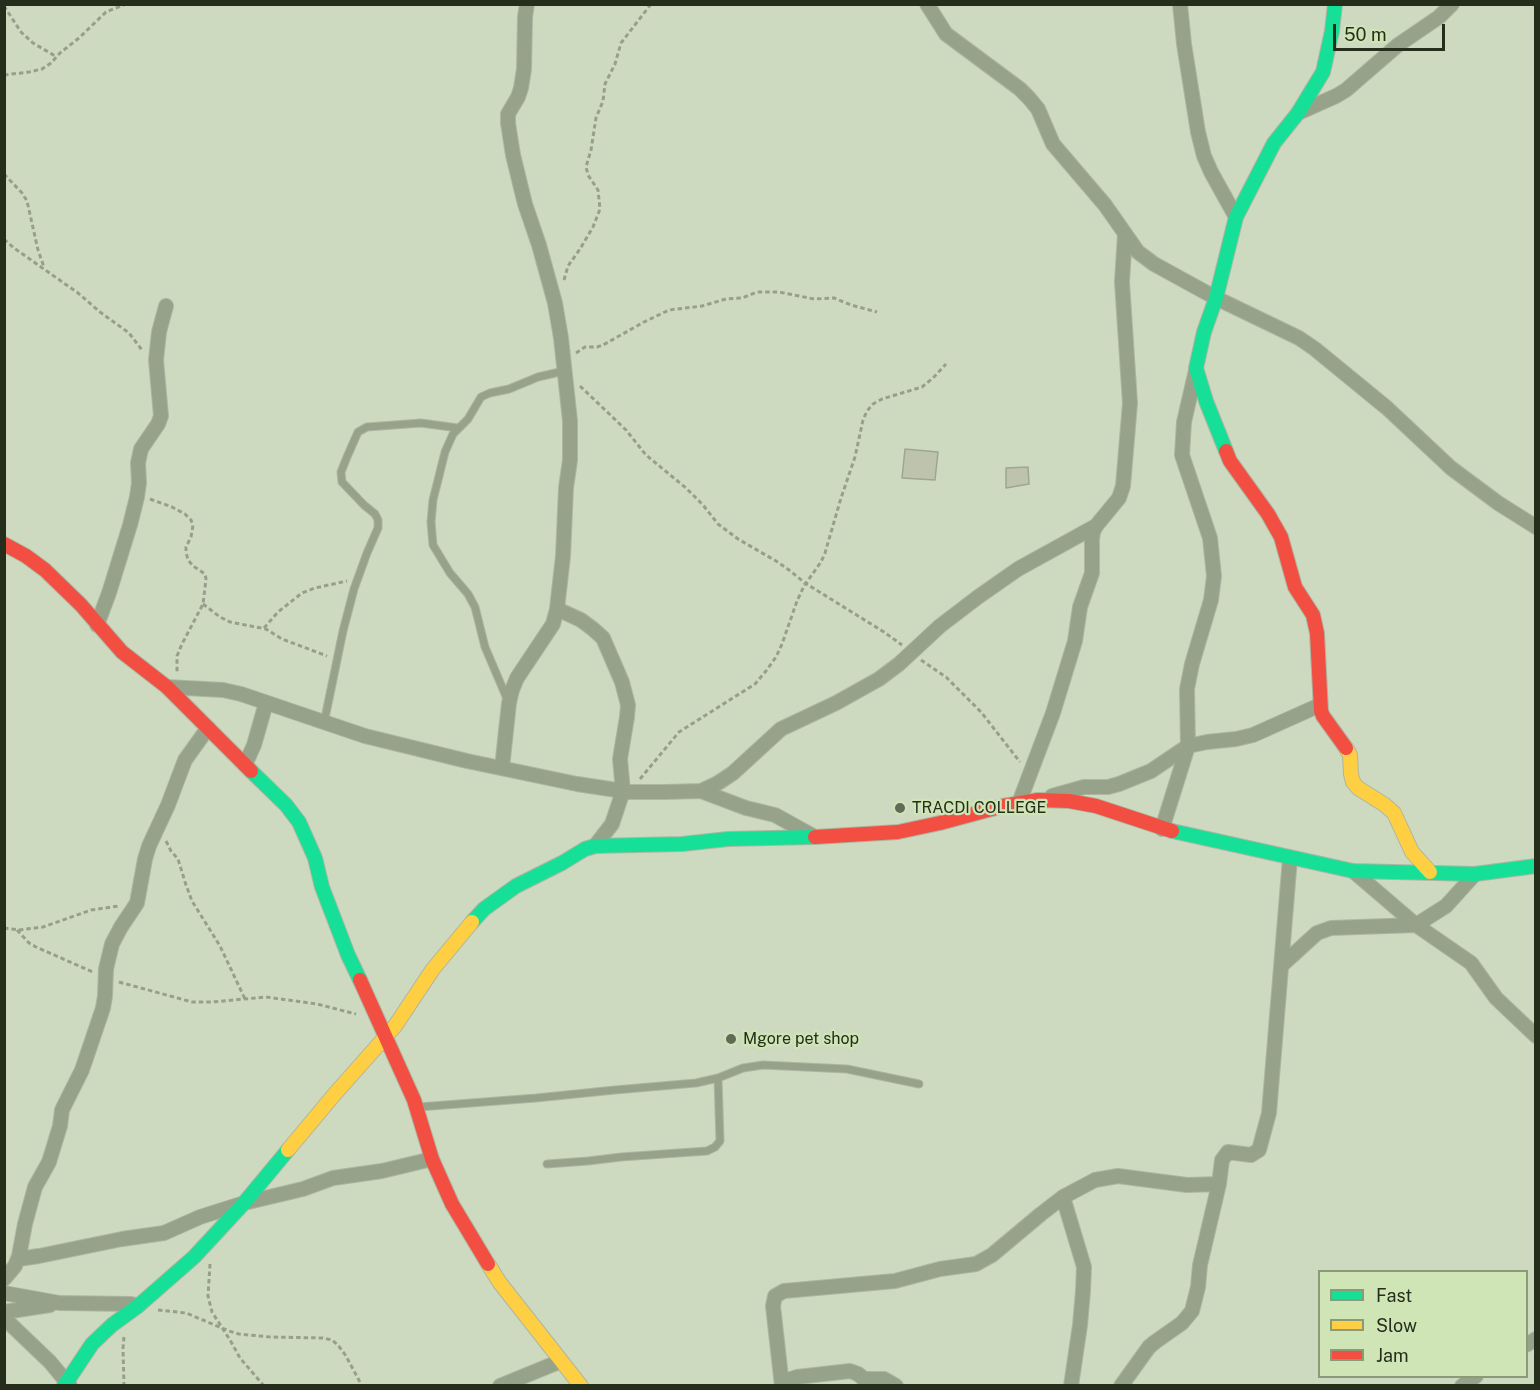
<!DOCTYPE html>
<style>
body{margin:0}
#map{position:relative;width:1540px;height:1390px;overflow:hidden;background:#cedac0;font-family:"Public Sans",sans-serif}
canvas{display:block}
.frame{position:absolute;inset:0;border:6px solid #252d1b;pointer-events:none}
.legend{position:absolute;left:1318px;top:1270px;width:210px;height:108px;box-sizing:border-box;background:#cfe5b6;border:2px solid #8b9b78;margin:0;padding:8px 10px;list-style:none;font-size:18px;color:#252d1b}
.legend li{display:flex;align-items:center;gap:12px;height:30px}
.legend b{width:30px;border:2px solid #8b9b78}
.scale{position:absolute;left:1333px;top:24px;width:112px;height:27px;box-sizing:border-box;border:3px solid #252d1b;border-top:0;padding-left:8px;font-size:18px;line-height:21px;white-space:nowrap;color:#252d1b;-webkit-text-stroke:4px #cfe5b6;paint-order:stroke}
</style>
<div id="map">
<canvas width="1540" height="1390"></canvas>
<div class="frame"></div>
<ul class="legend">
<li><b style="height:8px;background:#16e098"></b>Fast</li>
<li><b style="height:8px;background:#ffcf43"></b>Slow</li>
<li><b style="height:8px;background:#f24e42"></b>Jam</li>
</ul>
<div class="scale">50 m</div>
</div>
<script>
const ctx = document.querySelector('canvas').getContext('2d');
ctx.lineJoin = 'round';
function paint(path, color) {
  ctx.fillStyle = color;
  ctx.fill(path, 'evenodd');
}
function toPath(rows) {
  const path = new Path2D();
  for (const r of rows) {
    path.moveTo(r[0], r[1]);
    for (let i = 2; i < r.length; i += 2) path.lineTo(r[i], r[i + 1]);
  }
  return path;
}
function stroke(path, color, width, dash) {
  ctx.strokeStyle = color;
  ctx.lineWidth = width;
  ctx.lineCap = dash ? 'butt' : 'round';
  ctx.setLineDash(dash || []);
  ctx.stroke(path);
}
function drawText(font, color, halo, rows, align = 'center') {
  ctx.font = font + ' "Public Sans",sans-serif';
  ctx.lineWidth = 4.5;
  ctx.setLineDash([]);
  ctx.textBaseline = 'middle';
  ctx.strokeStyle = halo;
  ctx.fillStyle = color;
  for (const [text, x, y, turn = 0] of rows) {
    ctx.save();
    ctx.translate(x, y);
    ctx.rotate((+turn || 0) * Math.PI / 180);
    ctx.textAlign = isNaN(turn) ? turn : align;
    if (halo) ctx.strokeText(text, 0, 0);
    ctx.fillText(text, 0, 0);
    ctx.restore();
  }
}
const building = toPath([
 [905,449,938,452,935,480,902,478,905,449],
 [1028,467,1029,484,1006,488,1006,468,1028,467]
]);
paint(building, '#bec3ae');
stroke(building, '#9fa590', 1.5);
const lane = toPath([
 [508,701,485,647,475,607,468,594,450,573,433,545,431,522,433,500,445,452,453,434,468,419,481,397,490,393,509,389,538,377,564,371],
 [324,723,343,631,354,589,367,553,378,528,378,520,375,514,364,505,342,482,341,472,347,457,358,432,367,427,421,423,458,428],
 [419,1107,536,1098,615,1090,696,1083,718,1078,743,1068,763,1065,847,1069,919,1084],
 [547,1164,588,1161,621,1157,707,1151,715,1147,720,1141,718,1078]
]);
const street = toPath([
 [927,4,946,34,1020,89,1029,98,1038,109,1053,144,1105,205,1138,252,1154,264,1216,298,1299,338,1315,349,1387,408,1451,468,1498,503,1536,527],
 [1180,4,1184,44,1198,132,1204,156,1211,172,1236,217],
 [1298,113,1336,96,1346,90,1398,45,1439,17,1452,4],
 [557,609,581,620,593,629,603,638,622,682,628,705,627,717,620,759,623,791,612,824,595,846],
 [97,625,109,593,130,525,137,497,139,483,138,463,141,449,158,424,161,416,156,360,159,332,166,306],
 [167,687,223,690,241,694,365,736,467,761,577,784,630,792,664,792,701,791,718,783,733,773,781,729,836,703,879,679,899,664,940,626,978,597,1018,569,1096,526],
 [245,765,254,745,266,703],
 [502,768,509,703,512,690,517,678,553,624,557,609,563,556,566,488,570,460,570,421,561,338,555,303,539,245,525,204,513,155,508,123,508,114,518,97,521,88,524,69,525,17,527,4],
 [701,791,746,808,775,815,813,836],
 [1052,796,1084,787,1108,787,1119,784,1151,771,1188,746,1207,742,1236,739,1253,735,1320,705],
 [1019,803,1053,713,1075,641,1080,607,1092,573,1092,539,1093,532,1096,526,1119,498,1123,486,1130,403,1122,282,1125,234],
 [1162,829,1188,746,1187,689,1192,664,1211,600,1214,576,1210,538,1182,455,1184,422,1196,370],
 [1353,871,1416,925,1471,963,1496,998,1536,1036],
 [1282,965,1317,933,1331,928,1416,925,1446,906,1475,874],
 [1063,1197,1084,1267,1083,1291,1080,1325,1071,1386],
 [18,1259,39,1256,122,1239,164,1233,200,1217,244,1203,303,1189,333,1178,382,1171,432,1159],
 [4,1279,15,1266,19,1256,25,1224,35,1187,49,1162,60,1126,62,1110,82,1070,103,1008,105,996,106,969,112,944,121,927,137,903,145,859,149,846,168,805,185,760,208,728],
 [4,1293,59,1303,131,1304,138,1306],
 [4,1312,50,1305],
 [4,1318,50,1362,70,1386],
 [1526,1345,1536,1339],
 [782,1382,797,1377,850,1371,858,1374,864,1379,884,1379,896,1386],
 [500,1386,561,1361],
 [782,1386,773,1306,775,1296,784,1291,895,1281,940,1269,976,1264,992,1255,1041,1214,1063,1197,1095,1180,1118,1176,1187,1185,1219,1184],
 [1121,1386,1149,1347,1155,1342,1182,1323,1192,1311,1198,1287,1200,1265,1219,1184,1222,1160,1228,1152,1251,1155,1259,1150,1269,1113,1290,858],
 [1462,1386,1476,1376]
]);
const fast = toPath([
 [1226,451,1206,401,1196,368,1204,332,1216,298,1236,217,1274,143,1298,113,1323,72,1332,31,1335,4],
 [251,771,286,805,299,822,315,858,322,887,348,955,360,980],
 [1172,831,1353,871,1475,874,1536,866],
 [472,922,484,909,516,886,562,863,585,849,595,846,682,844,728,839,815,837],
 [64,1386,92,1344,112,1325,138,1306,194,1257,244,1203,288,1150]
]);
const slow = toPath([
 [1346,748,1350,755,1351,774,1353,782,1358,788,1385,805,1394,813,1412,852,1430,872],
 [288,1150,333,1096,395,1026,433,969,472,922],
 [488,1264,500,1283,581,1386]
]);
const jam = toPath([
 [1226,451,1230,461,1268,514,1281,537,1295,587,1313,615,1317,633,1321,711,1323,716,1346,748],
 [4,544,26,556,45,570,81,605,122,652,167,687,251,771],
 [815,837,898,832,940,823,1003,806,1038,800,1069,801,1096,806,1172,831],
 [360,980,414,1100,432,1159,452,1204,488,1264]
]);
stroke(lane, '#acb6a1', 9);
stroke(street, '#acb6a1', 16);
stroke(fast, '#acb6a1', 16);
stroke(slow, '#acb6a1', 16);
stroke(jam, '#acb6a1', 16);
stroke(toPath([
 [4,6,21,32,33,43,57,57],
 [4,75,29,72,42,69,51,63,60,53,79,38,106,12,126,4],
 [4,174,22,193,27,201,38,250,44,267],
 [4,239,14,248,78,293,100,312,129,333,142,350],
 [564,280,568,266,580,249,593,227,600,209,598,190,588,175,586,167,591,150,596,118,603,101,605,84,615,64,621,43,651,4],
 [576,353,585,347,597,347,603,345,644,322,669,310,702,306,726,299,742,298,757,292,779,292,814,299,834,298,851,305,877,312],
 [580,386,626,430,646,455,686,488,703,505,718,524,738,539,776,561,789,570,805,583,884,632,902,645],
 [150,499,172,507,185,514,191,520,193,525,191,537,186,547,186,552,188,560,193,566,205,574,206,579,203,604,182,644,177,656,177,673],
 [203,604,220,617,230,622,266,629,282,639,327,656],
 [264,628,278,612,302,593,315,588,347,581],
 [921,660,946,677,981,712,1020,762],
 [640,779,679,732,755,684,766,671,776,657,782,644,797,601,804,586,821,562,825,553,841,498,855,457,863,420,867,411,873,404,882,399,922,387,933,378,946,364],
 [166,841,171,851,178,859,186,885,192,901,220,946,245,999],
 [4,928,19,930,43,927,91,910,119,906],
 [17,930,29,943,36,947,93,972],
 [119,982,192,1002,212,1002,266,997,317,1004,356,1014],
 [210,1264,208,1296,212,1312,230,1340,240,1358,264,1386],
 [158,1310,186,1313,229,1331,239,1334,270,1337,323,1338,332,1340,338,1345,346,1356,362,1386],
 [124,1337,123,1348,124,1386]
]), '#979f8c', 3, [4.5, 3]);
stroke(lane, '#97a28b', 7);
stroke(street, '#97a28b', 14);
stroke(fast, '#16e098', 14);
stroke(slow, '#ffcf43', 14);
stroke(jam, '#f24e42', 14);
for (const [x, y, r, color] of [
 [900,808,6,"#606a55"],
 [731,1039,6,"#606a55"]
]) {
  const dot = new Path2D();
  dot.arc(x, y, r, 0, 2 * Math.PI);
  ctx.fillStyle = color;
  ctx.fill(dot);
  stroke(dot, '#cfe5b6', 2);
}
drawText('16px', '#252d1b', '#cfe5b6', [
 ["TRACDI COLLEGE",912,808],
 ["Mgore pet shop",743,1039]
], 'left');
</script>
